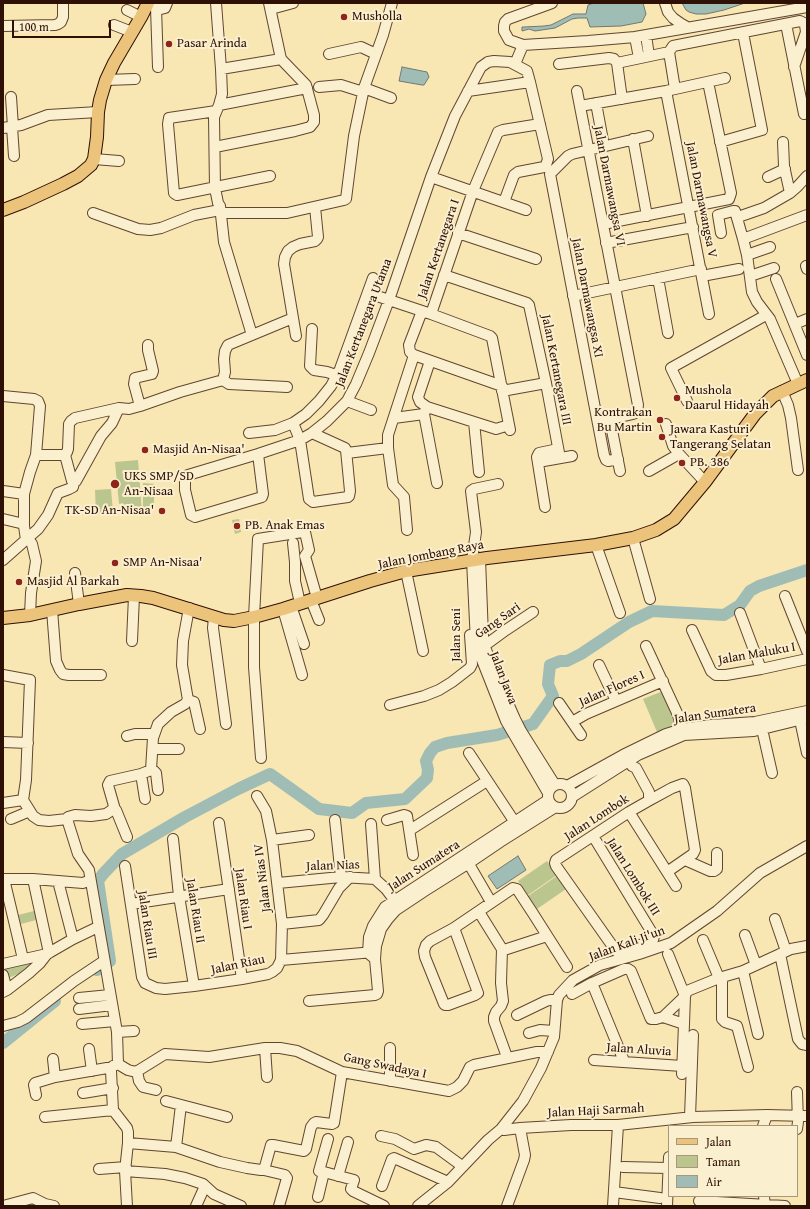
<!DOCTYPE html>
<style>
body{margin:0}
#map{position:relative;width:810px;height:1209px;overflow:hidden;background:#f8e6b3;font-family:"Gentium Book Plus",serif}
canvas{display:block}
.frame{position:absolute;inset:0;border:4px solid #2f1005;pointer-events:none}
.legend{position:absolute;left:668px;top:1125px;width:130px;height:72px;box-sizing:border-box;background:#faefce;border:1px solid #a9967e;margin:0;padding:5px 7px;list-style:none;font-size:12px;color:#2f1005}
.legend li{display:flex;align-items:center;gap:8px;height:20px}
.legend b{width:20px;border:1px solid #a9967e}
.scale{position:absolute;left:12px;top:20px;width:99px;height:18px;box-sizing:border-box;border:2px solid #2f1005;border-top:0;padding-left:5px;font-size:12px;line-height:14px;white-space:nowrap;color:#2f1005;-webkit-text-stroke:3px #faefce;paint-order:stroke}
</style>
<div id="map">
<canvas width="810" height="1209"></canvas>
<div class="frame"></div>
<ul class="legend">
<li><b style="height:5px;background:#ecc37a"></b>Jalan</li>
<li><b style="height:11px;background:#bbc68e"></b>Taman</li>
<li><b style="height:11px;background:#a0bdb5"></b>Air</li>
</ul>
<div class="scale">100 m</div>
</div>
<script>
const ctx = document.querySelector('canvas').getContext('2d');
ctx.lineJoin = 'round';
function paint(path, color) {
  ctx.fillStyle = color;
  ctx.fill(path, 'evenodd');
}
function toPath(rows) {
  const path = new Path2D();
  for (const r of rows) {
    if (r.length === 3) {
      path.moveTo(r[0] + r[2], r[1]);
      path.arc(r[0], r[1], r[2], 0, 2 * Math.PI);
      continue;
    }
    path.moveTo(r[0], r[1]);
    for (let i = 2; i < r.length; i += 2) path.lineTo(r[i], r[i + 1]);
  }
  return path;
}
function stroke(path, color, width, dash) {
  ctx.strokeStyle = color;
  ctx.lineWidth = width;
  ctx.lineCap = dash ? 'butt' : 'round';
  ctx.setLineDash(dash || []);
  ctx.stroke(path);
}
function drawText(font, color, halo, rows, align = 'center') {
  ctx.font = font + ' "Gentium Book Plus",serif';
  ctx.lineWidth = 4;
  ctx.setLineDash([]);
  ctx.textBaseline = 'middle';
  ctx.strokeStyle = halo;
  ctx.fillStyle = color;
  for (const [text, x, y, turn = 0] of rows) {
    ctx.save();
    ctx.translate(x, y);
    ctx.rotate((+turn || 0) * Math.PI / 180);
    ctx.textAlign = isNaN(turn) ? turn : align;
    if (halo) ctx.strokeText(text, 0, 0);
    ctx.fillText(text, 0, 0);
    ctx.restore();
  }
}
paint(toPath([
 [138,460,142,513,124,514,123,503,119,504,115,462],
 [143,483,154,484,154,507,143,507],
 [111,489,113,512,96,514,95,490],
 [239,519,241,532,235,534,232,520],
 [663,691,677,724,657,732,643,699],
 [547,861,557,875,528,895,518,881],
 [557,876,566,889,537,909,528,896],
 [38,910,40,919,21,924,18,915],
 [43,956,26,971,8,978,4,965]
]), '#bbc68e');
const water = toPath([
 [594,3,643,3,646,14,642,22,621,26,590,27,587,18,578,18,572,19,555,28,535,31,529,29,522,31,522,27,524,27,544,26,551,25,573,14,586,14,588,5,594,3],
 [682,3,745,3,724,10,706,14,696,14,689,12,686,10,682,3],
 [402,67,427,72,429,77,424,85,422,85,399,81,402,67],
 [518,856,526,870,497,889,488,876,518,856]
]);
paint(water, '#a0bdb5');
stroke(water, '#73786f', 1);
stroke(toPath([
 [97,970,110,961,98,881,103,874,122,854,185,817,238,789,270,774,319,809,352,813,366,803,405,799,427,778,428,770,426,761,430,753,435,747,447,743,497,735,533,724,553,696,548,684,550,665,560,661,567,661,581,654,629,622,652,611,724,615,740,605,750,591,759,586,807,570],
 [3,1043,55,1001]
]), '#a0bdb5', 12);
const minor = toPath([
 [216,3,221,69,222,94,219,105,214,117,215,188,218,203,220,206,224,242,252,335],
 [552,3,508,19,505,22,504,26,504,31,509,40,523,45,588,41,635,37,807,7],
 [665,3,668,12,673,18,680,23,687,27],
 [152,4,161,9,165,8,167,3],
 [156,8,158,67],
 [271,9,293,3],
 [127,10,141,17],
 [786,24,804,114],
 [114,25,132,32],
 [3,26,55,25,58,24,61,22,63,17,63,3],
 [646,35,649,56],
 [635,37,639,58],
 [669,52,673,46,800,21,804,23,805,25,806,32,794,67],
 [669,52,675,89],
 [329,54,361,47,376,54],
 [617,63,669,52],
 [617,63,622,99],
 [515,64,523,45],
 [559,64,609,58,614,59,617,63],
 [221,69,281,59],
 [106,80,135,79],
 [319,87,341,85,363,92],
 [364,88,391,98],
 [468,91,530,82],
 [577,91,638,405,637,412,633,414,598,422],
 [666,91,709,314],
 [11,97,13,127],
 [596,103,604,146],
 [219,105,307,88],
 [580,106,666,91,725,78],
 [216,111,169,118,168,124,174,193,177,195,270,176],
 [12,127,14,156],
 [3,128,21,125,48,115,98,112],
 [633,139,647,216],
 [720,142,762,130,743,33],
 [783,142,784,166,790,193,797,187,807,176],
 [215,147,295,131,310,127,314,122,314,115,306,85,281,59,269,3],
 [94,159,119,161],
 [431,177,526,210],
 [768,177,785,169],
 [93,213,138,229,150,230,161,228,194,215,220,210],
 [220,213,287,213,344,200,346,199,354,136,364,88,383,35,392,3],
 [738,217,764,208,790,193],
 [603,224,729,199,731,193,708,82],
 [458,233,536,259],
 [721,233,718,215,733,211,735,211,743,239,747,255,752,292,757,302,770,319,798,384],
 [743,239,807,215],
 [606,243,693,227],
 [747,255,770,247],
 [806,266,807,269],
 [444,275,527,303,529,305,546,383,560,458],
 [702,276,739,269],
 [750,276,774,268],
 [658,278,668,333],
 [776,279,807,355],
 [368,293,431,314,490,336,492,338,510,430],
 [573,296,701,269],
 [422,311,409,345,410,352,414,355,502,386],
 [431,314,473,191,498,132,503,130,540,124],
 [293,318,296,336],
 [795,324,807,319],
 [312,329,310,366,314,370,327,372,336,375],
 [430,361,418,397,420,402,427,407,493,428,496,429,509,425],
 [223,380,229,384,287,387],
 [502,391,546,383],
 [782,391,788,405,791,418,798,470],
 [3,396,34,399,38,401,40,406,36,455,30,472,24,494,24,526,26,540],
 [347,401,371,410],
 [687,401,671,368,766,315],
 [140,406,134,384,135,378,152,374,153,371,148,350,148,345],
 [119,408,112,423,101,436,76,481,74,482,72,481,65,455,67,452,68,449,69,424,71,421,75,418,119,408,129,409,140,406,180,392,223,380,225,372,224,359,225,351,228,345,293,318,284,264,285,257,288,251,293,247,300,244,315,241,317,239,318,237,315,207],
 [424,414,437,483],
 [394,418,424,414,426,409],
 [610,420,620,471],
 [474,422,479,472],
 [293,423,300,440,309,499,313,502,348,497,349,496,350,491,346,450,345,448,312,433],
 [666,424,673,446,679,454,705,482],
 [249,433,275,430,293,423,306,414,319,401,331,386,340,369,373,278],
 [347,453,388,448],
 [258,454,263,494,262,497,195,517,191,515,185,490,185,478,188,475,258,454,300,440,312,433,327,421,347,401,356,384,369,353,389,300,431,177,455,116,481,67,488,62,494,61,510,62,527,71,530,82,548,159,546,165,544,167,518,172,514,175,504,202],
 [36,455,65,455],
 [618,459,608,461,606,460,604,455,550,174,568,156,572,154,648,136],
 [538,462,572,456],
 [649,471,679,454],
 [498,484,474,489,471,491,476,532,472,560,476,643,478,650,506,721,548,793],
 [3,491,24,494],
 [545,507,537,457,539,453,558,449],
 [3,519,24,524],
 [407,530,404,497,393,485,388,448,388,435,414,355],
 [28,538,32,544,36,561,31,593,30,615],
 [633,538,650,599],
 [293,543,295,562,295,581,300,603],
 [596,545,620,613],
 [480,559,483,636,484,645,504,694,515,719,521,731,555,785],
 [3,560,38,529,48,515,57,495,58,493,69,489,73,487,74,482],
 [406,571,423,651],
 [75,573,79,604],
 [785,596,807,651],
 [311,600,319,620],
 [291,606,304,644],
 [283,609,302,675],
 [52,610,56,661,60,670,63,674,69,675,101,675],
 [740,613,761,669],
 [214,617,213,628,226,724],
 [692,630,711,671,716,675,726,675,761,669,807,659],
 [132,641,134,596],
 [646,646,678,715,684,735],
 [480,649,506,630,533,612],
 [599,665,616,701],
 [3,675,30,680,26,780,23,800],
 [188,700,194,702,200,729],
 [559,703,581,735],
 [390,705,424,696,439,690,452,682,470,668,472,664,470,635],
 [800,720,807,753],
 [572,722,586,714,663,681],
 [762,729,772,773],
 [127,736,135,734,154,734],
 [3,742,28,743],
 [153,749,179,749],
 [469,753,514,821],
 [625,757,632,766,636,768,649,792,649,796,650,800],
 [261,758,254,667,254,617,258,539,302,532,305,532,309,550,305,556,317,598],
 [151,768,156,773,158,790],
 [141,774,145,799],
 [560,796,12],
 [567,786,623,755,666,734,682,729,711,725,755,722,807,711],
 [572,797,638,755,684,735,754,731,807,718],
 [23,800,33,816,39,820,49,821,67,819,68,817,75,815,91,816,106,814,112,810,114,806,108,785,110,781,141,774,151,770,153,738,158,724,171,712,185,704,188,700,182,665,183,641,189,608],
 [3,803,23,800],
 [113,808,116,810,127,837],
 [629,812,676,886],
 [11,819,30,811],
 [67,819,78,854,89,870,117,1032,118,1064],
 [335,820,341,877],
 [387,820,404,815,407,816,413,855],
 [219,823,242,979],
 [371,824,375,879],
 [410,830,487,781],
 [593,836,654,936,653,940,650,942,619,951,616,951,556,866,555,863,556,860,629,812,650,800,672,788,683,784,685,788,695,850,693,854,667,872],
 [173,839,179,896,194,986],
 [272,840,309,835],
 [466,859,491,902],
 [685,860,710,871,714,871,717,869,717,853],
 [125,866,142,977,145,983,156,988,165,989,194,986,242,979,268,974,272,972,277,968,281,960,282,924,272,840,266,811,257,796],
 [3,879,33,879,83,883,90,880],
 [4,879,23,959],
 [33,879,49,953],
 [58,881,73,939],
 [278,883,341,877,375,879,386,889,399,906],
 [131,904,229,889],
 [479,912,502,949],
 [775,919,786,951],
 [282,924,319,920,323,915,339,888,350,877],
 [454,928,478,993,475,995,448,1005,445,1005,444,1004,425,957,424,951,426,945,430,941,454,928,513,888,517,889,534,915,567,967],
 [745,935,756,965],
 [703,940,719,978],
 [502,949,501,983,503,1001,501,1006,496,1012,494,1017,494,1021,507,1057],
 [502,949,504,950,547,936],
 [668,954,685,996,684,1024,682,1074],
 [780,954,798,1039,802,1044,807,1045],
 [375,959,368,953,369,937,373,926,385,907,548,800],
 [281,960,374,952],
 [3,964,47,954],
 [743,971,758,1034],
 [3,975,7,990],
 [722,977,722,1019,725,1022,737,1026,748,1067],
 [592,983,624,1061],
 [3,992,7,990,29,973,40,963,47,954,73,939,98,927],
 [572,994,592,983,624,969,628,969,631,971,650,1017,651,1019,656,1019,663,1017,685,996,687,991,719,978,743,971,791,949,807,946],
 [79,998,110,995],
 [309,1001,375,995,377,994,378,991,375,959,376,946,381,929,388,919,396,910,423,892,469,863,500,842,554,808],
 [79,1009,112,1005],
 [517,1015,546,1001,550,1000,557,1000],
 [663,1017,684,1024],
 [82,1024,115,1021],
 [3,1026,18,1022,26,1018,74,981,104,961],
 [117,1032,134,1031],
 [529,1033,540,1030,554,1031],
 [265,1048,267,1077],
 [390,1048,390,1081],
 [89,1049,92,1071],
 [53,1059,55,1077],
 [594,1060,682,1066],
 [118,1064,128,1070,136,1072,165,1054,209,1057,265,1048,280,1048,297,1051,342,1072,449,1091,457,1087,463,1081,470,1067,474,1065,537,1052,548,1052],
 [118,1064,113,1066,111,1068,111,1071,113,1110,127,1128,128,1132,128,1143,125,1171,127,1206],
 [137,1071,139,1081,143,1087,156,1090],
 [83,1093,113,1088],
 [36,1095,34,1085,35,1083,55,1077,107,1068,111,1068],
 [166,1101,227,1117],
 [45,1117,113,1110],
 [690,1117,693,1035],
 [763,1126,767,1115],
 [501,1129,504,1130,520,1128,571,1125,618,1125,693,1117,767,1115,807,1116],
 [797,1129,798,1122,797,1092],
 [381,1136,395,1139,414,1149,426,1145,436,1147,462,1166],
 [128,1143,176,1147,220,1162,247,1168,261,1170,264,1170,285,1175,287,1178,279,1206],
 [176,1147,181,1105],
 [623,1167,668,1168],
 [99,1169,126,1167],
 [264,1170,271,1145,273,1145,304,1151,306,1149,311,1127,314,1123,316,1122,332,1124,334,1123,342,1072],
 [125,1171,165,1174,185,1178,203,1184,214,1194,241,1206],
 [324,1172,354,1180,351,1189,353,1191,384,1206],
 [338,1176,348,1142],
 [382,1186,392,1159,394,1158,448,1182],
 [614,1192,660,1198],
 [764,1196,765,1206],
 [318,1197,324,1172,319,1171,328,1139],
 [699,1201,785,1206],
 [3,1206,33,1198,45,1204,54,1206],
 [196,1206,205,1186],
 [418,1206,448,1182,488,1140,501,1129,523,1101,541,1068,554,1037,557,1000,559,995,573,980,600,965,639,954,671,943,717,911,760,873,807,846],
 [507,1206,524,1160,525,1155,520,1128],
 [613,1206,618,1125],
 [667,1206,669,1157]
]);
const major = toPath([
 [3,210,24,202,63,184,78,176,91,165,94,159,97,137,98,112,100,100,106,80,114,63,141,17,148,3],
 [3,618,30,615,79,604,127,595,141,596,153,598,224,620,234,621,254,617,283,609,370,581,406,571,487,558,596,545,633,538,656,530,674,519,705,482,755,414,773,396,807,380]
]);
stroke(minor, '#614630', 12);
stroke(major, '#2f1005', 14);
stroke(minor, '#faefce', 10);
stroke(major, '#ecc37a', 12);
for (const [x, y, r, color] of [
 [344,17,4,"#8f2418"],
 [169,44,4,"#8f2418"],
 [677,398,4,"#8f2418"],
 [660,420,4,"#8f2418"],
 [662,437,4,"#8f2418"],
 [145,450,4,"#8f2418"],
 [682,463,4,"#8f2418"],
 [115,484,5,"#8f2418"],
 [162,511,4,"#8f2418"],
 [237,526,4,"#8f2418"],
 [115,563,4,"#8f2418"],
 [19,582,4,"#8f2418"]
]) {
  const dot = new Path2D();
  dot.arc(x, y, r, 0, 2 * Math.PI);
  ctx.fillStyle = color;
  ctx.fill(dot);
  stroke(dot, '#faefce', 1.5);
}
drawText('13px', '#2f1005', '#faefce', [
 ["Musholla",352,17],
 ["Pasar Arinda",177,44],
 ["Mushola",685,391],
 ["Daarul Hidayah",685,406],
 ["Kontrakan",652,413,"right"],
 ["Bu Martin",652,428,"right"],
 ["Jawara Kasturi",670,430],
 ["Tangerang Selatan",670,445],
 ["Masjid An-Nisaa'",153,450],
 ["PB. 386",690,463],
 ["UKS SMP/SD",124,477],
 ["An-Nisaa",124,492],
 ["TK-SD An-Nisaa'",154,511,"right"],
 ["PB. Anak Emas",245,526],
 ["SMP An-Nisaa'",123,563],
 ["Masjid Al Barkah",27,582]
], 'left');
drawText('13px', '#2f1005', '#faefce', [
 ["Jalan Darmawangsa VI",609,186,79],
 ["Jalan Darmawangsa V",701,200,79],
 ["Jalan Kertanegara I",439,249,-71],
 ["Jalan Darmawangsa XI",587,298,79],
 ["Jalan Kertanegara Utama",364,323,-69],
 ["Jalan Kertanegara III",556,370,79],
 ["Jalan Jombang Raya",431,555,-11],
 ["Gang Sari",498,621,-35],
 ["Jalan Seni",457,635,-90],
 ["Jalan Maluku I",757,654,-10],
 ["Jalan Jawa",503,678,69],
 ["Jalan Flores I",612,689,-24],
 ["Jalan Sumatera",715,714,-8],
 ["Jalan Lombok",597,818,-33],
 ["Jalan Nias",333,866,-2],
 ["Jalan Sumatera",424,866,-33],
 ["Jalan Lombok III",633,877,58],
 ["Jalan Nias IV",263,878,-97],
 ["Jalan Riau I",243,899,82],
 ["Jalan Riau II",195,911,81],
 ["Jalan Riau III",147,925,81],
 ["Jalan Kali Ji'un",627,944,-20],
 ["Jalan Riau",238,965,-12],
 ["Jalan Aluvia",639,1050,4],
 ["Gang Swadaya I",385,1066,12],
 ["Jalan Haji Sarmah",596,1111,-3]
]);
</script>
